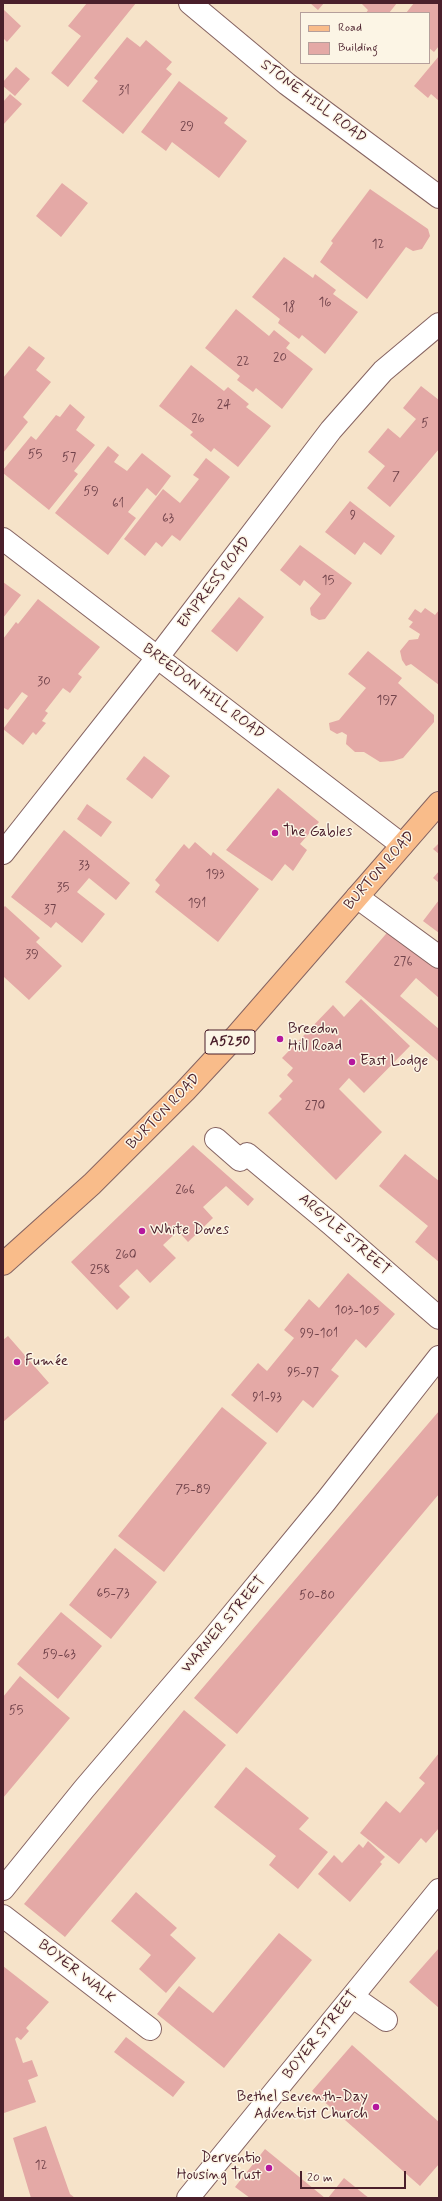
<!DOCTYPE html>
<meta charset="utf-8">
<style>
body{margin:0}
#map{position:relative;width:442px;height:2201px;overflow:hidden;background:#f6e3c9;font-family:Mynerve,sans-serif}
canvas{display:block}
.frame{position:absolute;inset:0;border:4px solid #4a1f2b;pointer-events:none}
.legend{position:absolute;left:300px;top:12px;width:130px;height:52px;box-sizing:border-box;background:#fcf5e5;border:1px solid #b59f9b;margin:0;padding:5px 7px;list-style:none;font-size:12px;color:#4a1f2b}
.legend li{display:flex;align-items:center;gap:8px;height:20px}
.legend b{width:20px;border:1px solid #b59f9b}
.scale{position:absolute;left:300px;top:2171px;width:106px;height:18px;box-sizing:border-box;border:2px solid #4a1f2b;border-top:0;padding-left:5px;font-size:12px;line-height:14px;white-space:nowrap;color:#4a1f2b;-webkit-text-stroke:3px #fcf5e5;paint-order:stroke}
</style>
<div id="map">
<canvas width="442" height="2201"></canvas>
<div class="frame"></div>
<ul class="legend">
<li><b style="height:5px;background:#f9bc8a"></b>Road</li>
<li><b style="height:11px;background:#e4a9a6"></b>Building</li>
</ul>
<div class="scale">20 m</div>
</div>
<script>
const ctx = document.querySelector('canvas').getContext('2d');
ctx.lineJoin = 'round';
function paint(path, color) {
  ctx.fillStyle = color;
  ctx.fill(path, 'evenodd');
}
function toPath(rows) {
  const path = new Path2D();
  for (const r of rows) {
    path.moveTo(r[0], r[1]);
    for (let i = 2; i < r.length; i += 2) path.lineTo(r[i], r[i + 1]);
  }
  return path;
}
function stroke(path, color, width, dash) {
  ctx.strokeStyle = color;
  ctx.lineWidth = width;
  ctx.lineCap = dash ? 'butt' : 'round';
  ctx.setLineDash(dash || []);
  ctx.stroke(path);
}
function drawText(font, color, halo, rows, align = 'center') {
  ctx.font = font + ' Mynerve,sans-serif';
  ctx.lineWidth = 3;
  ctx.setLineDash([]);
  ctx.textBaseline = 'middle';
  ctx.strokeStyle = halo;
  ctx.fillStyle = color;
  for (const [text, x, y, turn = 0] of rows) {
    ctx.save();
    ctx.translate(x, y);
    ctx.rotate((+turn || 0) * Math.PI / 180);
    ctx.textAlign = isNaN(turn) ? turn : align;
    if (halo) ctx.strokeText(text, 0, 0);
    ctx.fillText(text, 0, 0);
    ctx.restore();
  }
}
paint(toPath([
 [87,3,136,3,68,87,51,73,81,36,68,26],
 [310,3,324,3,318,10],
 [361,3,397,3,389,13,366,13,368,10],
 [414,3,439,3,439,46,434,52,429,48,429,13,406,13],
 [3,9,21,26,7,42,3,38],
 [127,37,140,47,146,40,172,62,166,69,172,74,123,134,82,101,98,81,94,78],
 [439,56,439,101,431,94,428,98,414,86],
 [16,67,30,79,15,96,3,86,3,82],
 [179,81,228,118,224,123,247,141,219,178,172,142,166,151,141,132],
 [10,94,22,104,3,125,3,102],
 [62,183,88,203,61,237,36,216],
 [370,189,428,229,430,236,422,249,413,251,406,247,367,299,320,262,333,243,331,241],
 [284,257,313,278,315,274,336,290,333,294,358,312,325,354,302,335,299,339,278,323,280,319,252,297],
 [236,309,269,336,274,330,290,343,286,348,313,369,282,409,256,388,253,392,237,380,240,376,205,348],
 [29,346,45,358,36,370,51,382,23,417,28,422,3,453,3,378],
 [191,365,224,391,228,387,249,404,246,407,271,426,238,467,214,448,211,452,190,435,193,432,159,406],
 [421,386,439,400,439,449,390,507,367,488,385,466,368,452,388,428,400,438,416,419,403,408],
 [70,404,85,417,76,430,95,445,74,471,78,474,49,510,3,473,3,470,31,436,36,440,56,415,60,417],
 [108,446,119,455,114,462,127,471,142,453,171,476,156,496,147,488,128,512,136,518,108,555,55,513],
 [206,458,230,477,180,541,172,535,162,547,156,542,145,556,124,539,163,489,180,503,199,479,193,475],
 [350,501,395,536,381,555,364,542,355,555,325,532],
 [300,545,352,583,325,619,319,620,311,615,310,608,321,594,304,580,300,586,280,570],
 [3,582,21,595,3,618],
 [239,597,264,617,237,652,211,631],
 [38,599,100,647,78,674,82,677,70,693,63,688,45,711,48,713,42,721,46,723,36,735,33,732,23,745,3,729,28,696,22,692,8,710,4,708,3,709,3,639,16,622,18,624],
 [425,608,435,615,439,610,439,685,411,664,406,666,402,660,400,651,409,640,418,639,420,634,409,627,413,622,408,619,415,609,421,613],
 [368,651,402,678,398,683,434,715,434,722,403,758,393,761,380,762,364,752,355,752,346,744,347,735,342,732,337,734,330,730,329,723,339,720,366,688,348,674],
 [144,756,170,776,152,799,126,779],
 [278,788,319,822,300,844,307,850,293,871,285,864,272,881,226,850],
 [87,804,112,822,101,837,77,819],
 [64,830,130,883,116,900,89,878,77,892,105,914,82,943,56,922,51,928,11,897],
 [195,842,211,856,213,852,259,889,218,942,155,892,160,885,155,880,184,844,189,849],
 [439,843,439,854,433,849],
 [439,871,439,883,433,878],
 [439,900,439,933,423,921],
 [5,906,40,938,36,942,62,966,29,1000,4,977,3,978,3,908],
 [391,928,439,968,439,998,416,978,400,996,439,1029,439,1062,345,982],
 [361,999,410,1046,364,1093,349,1078,339,1089,382,1132,336,1180,268,1113,282,1099,279,1096,293,1081,287,1075,293,1068,282,1058,333,1005,344,1017],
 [193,1145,254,1199,248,1206,226,1186,203,1207,213,1218,188,1242,178,1231,163,1245,176,1258,150,1283,137,1269,119,1286,130,1297,117,1310,71,1262],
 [405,1154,439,1181,439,1262,415,1242,428,1226,379,1186],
 [348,1273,395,1314,366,1348,356,1339,331,1370,339,1376,313,1408,303,1400,277,1433,231,1395,258,1363,267,1371,294,1338,284,1330,309,1299,319,1308],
 [8,1336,49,1383,3,1422,3,1340],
 [222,1407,267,1443,164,1572,118,1536],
 [439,1411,439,1494,237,1734,194,1698],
 [115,1548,157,1582,111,1639,69,1605],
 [61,1612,102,1646,58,1699,17,1664],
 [20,1676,70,1718,3,1798,3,1697],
 [184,1710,226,1745,65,1937,24,1904],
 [439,1753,439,1828,426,1843,421,1838,399,1864,360,1833,386,1801,400,1813,425,1783,419,1778],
 [246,1767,309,1818,299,1829,328,1852,298,1889,269,1865,276,1856,214,1807],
 [368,1841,385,1857,380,1862,382,1864,350,1902,318,1874,334,1855,342,1863,359,1844,363,1848],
 [136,1892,177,1928,170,1935,196,1958,166,1993,139,1969,151,1955,111,1921],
 [279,1933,312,1960,224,2068,157,2014,179,1986,213,2013],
 [439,1948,439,2008,409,1982],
 [3,1966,49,2002,26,2028,29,2031,21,2040,17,2037,15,2039,23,2063,32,2060,38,2076,28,2080,36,2102,4,2113],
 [126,2037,185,2082,173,2097,114,2052],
 [352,2045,439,2122,439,2164,420,2186,312,2091],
 [46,2126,70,2194,75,2198,31,2198,13,2138],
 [265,2149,325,2198,250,2198,235,2187],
 [344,2178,365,2195,369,2198,328,2198]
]), '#e4a9a6');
const minor = toPath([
 [190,3,287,84,439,197],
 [3,539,402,845],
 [3,853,157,658,331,430,383,371,439,324],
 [357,897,439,957],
 [216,1139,240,1160,247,1154,331,1224,439,1318],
 [3,1889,84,1789,214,1637,326,1501,439,1357],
 [3,1916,150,2029],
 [353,1997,386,2020],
 [188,2198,439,1890]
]);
const major = toPath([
 [3,1264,92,1184,185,1091,237,1035,439,803]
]);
stroke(minor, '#866462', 24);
stroke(major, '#866462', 24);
stroke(minor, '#fff', 22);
stroke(major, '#f9bc8a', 22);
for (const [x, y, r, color] of [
 [275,833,4,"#b5179e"],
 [280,1039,4,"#b5179e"],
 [352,1062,4,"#b5179e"],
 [142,1231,4,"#b5179e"],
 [17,1362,4,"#b5179e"],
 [376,2107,4,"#b5179e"],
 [269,2168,4,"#b5179e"]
]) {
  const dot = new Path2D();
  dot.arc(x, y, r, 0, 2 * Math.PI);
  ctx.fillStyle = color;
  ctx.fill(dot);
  stroke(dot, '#fcf5e5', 1.5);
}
drawText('13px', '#70424a', null, [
 ["31",124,91],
 ["29",187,127],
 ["12",378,245],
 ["16",325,303],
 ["18",289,308],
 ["20",280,358],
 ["22",243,362],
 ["24",224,405],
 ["26",198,419],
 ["5",425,424],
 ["55",35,455],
 ["57",69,458],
 ["7",396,477],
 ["59",91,492],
 ["61",118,504],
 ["9",353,516],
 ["63",168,519],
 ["15",328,581],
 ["30",44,682],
 ["197",387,701],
 ["33",84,866],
 ["193",215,875],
 ["35",63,888],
 ["191",197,904],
 ["37",50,910],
 ["39",32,955],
 ["276",403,962],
 ["270",315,1106],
 ["266",185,1190],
 ["260",126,1255],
 ["258",100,1270],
 ["103-105",357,1311],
 ["99-101",319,1334],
 ["95-97",303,1373],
 ["91-93",267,1398],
 ["75-89",193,1490],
 ["65-73",113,1594],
 ["50-80",317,1596],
 ["59-63",59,1655],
 ["55",16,1711],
 ["12",41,2166]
]);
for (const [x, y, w] of [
 [230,1042,50]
]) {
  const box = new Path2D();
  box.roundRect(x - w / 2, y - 12, w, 24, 3);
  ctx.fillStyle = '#fcf5e5';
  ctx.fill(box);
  stroke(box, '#4a1f2b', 1);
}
drawText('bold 14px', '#4a1f2b', null, [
 ["A5250",230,1042]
]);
drawText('15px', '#4a1f2b', '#fcf5e5', [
 ["STONE HILL ROAD",313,102,37],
 ["EMPRESS ROAD",215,583,-53],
 ["BREEDON HILL ROAD",203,692,37],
 ["BURTON ROAD",380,871,-49],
 ["BURTON ROAD",164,1112,-46],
 ["ARGYLE STREET",344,1235,41],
 ["WARNER STREET",224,1625,-50],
 ["BOYER WALK",76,1972,38],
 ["BOYER STREET",321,2035,-51]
]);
drawText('15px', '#4a1f2b', '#fcf5e5', [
 ["The Gables",283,833],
 ["Breedon",288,1030],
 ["Hill Road",288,1047],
 ["East Lodge",360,1062],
 ["White Doves",150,1231],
 ["Fumée",25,1362],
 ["Bethel Seventh-Day",368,2098,"right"],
 ["Adventist Church",368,2115,"right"],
 ["Derventio",261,2159,"right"],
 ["Housing Trust",261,2176,"right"]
], 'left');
</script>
